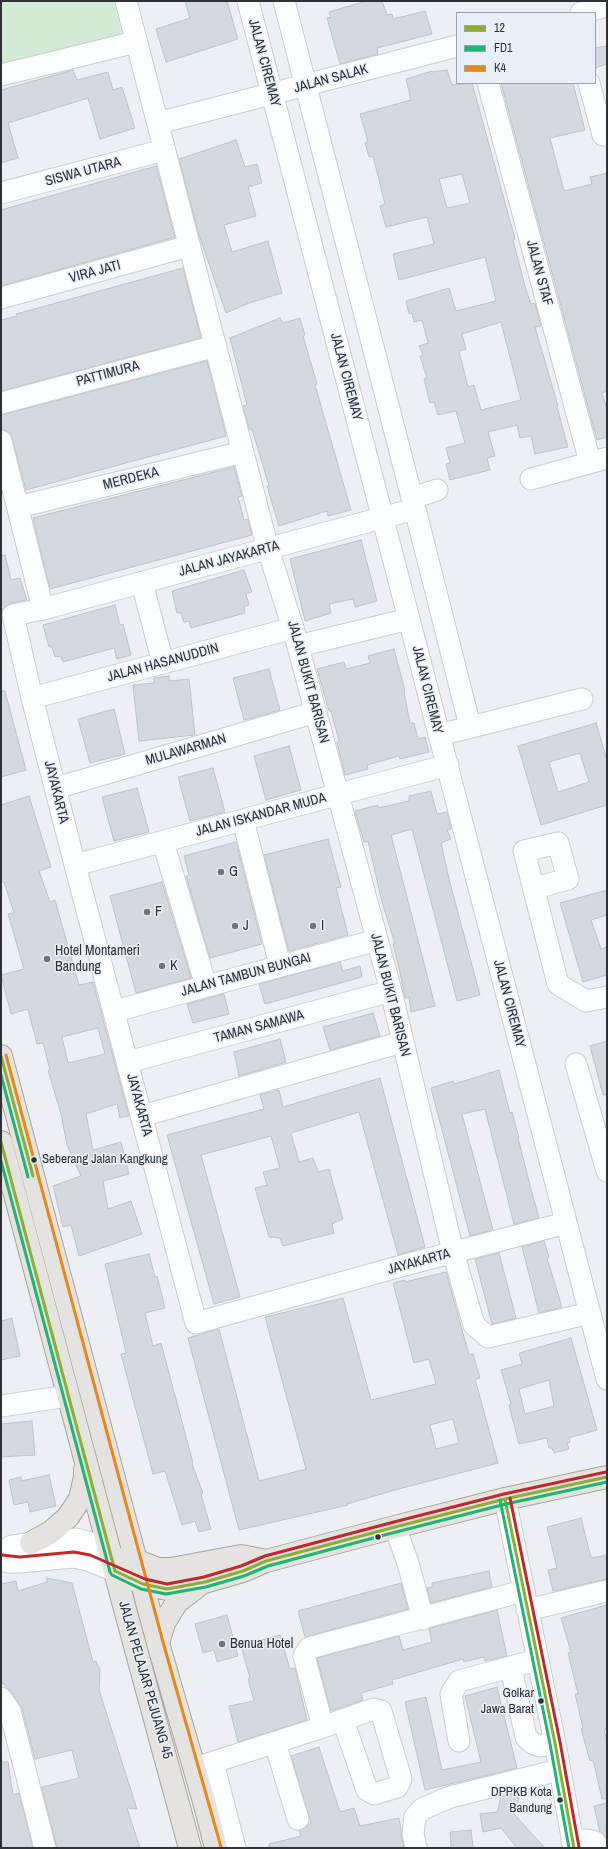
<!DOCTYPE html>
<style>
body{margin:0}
#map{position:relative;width:608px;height:1849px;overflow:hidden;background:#ecf0f5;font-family:"Archivo Narrow",sans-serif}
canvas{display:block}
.frame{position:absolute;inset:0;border:2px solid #2f3235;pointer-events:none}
.legend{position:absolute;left:456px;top:12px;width:140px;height:72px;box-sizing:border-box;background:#e8eff9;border:1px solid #9ea3ab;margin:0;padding:5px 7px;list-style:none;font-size:12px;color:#2f3235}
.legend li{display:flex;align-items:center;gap:8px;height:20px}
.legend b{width:20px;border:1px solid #9ea3ab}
</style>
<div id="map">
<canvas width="608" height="1849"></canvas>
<div class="frame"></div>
<ul class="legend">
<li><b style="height:5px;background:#8bae39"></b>12</li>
<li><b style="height:5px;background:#22b473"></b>FD1</li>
<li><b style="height:5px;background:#e38a1f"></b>K4</li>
</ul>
</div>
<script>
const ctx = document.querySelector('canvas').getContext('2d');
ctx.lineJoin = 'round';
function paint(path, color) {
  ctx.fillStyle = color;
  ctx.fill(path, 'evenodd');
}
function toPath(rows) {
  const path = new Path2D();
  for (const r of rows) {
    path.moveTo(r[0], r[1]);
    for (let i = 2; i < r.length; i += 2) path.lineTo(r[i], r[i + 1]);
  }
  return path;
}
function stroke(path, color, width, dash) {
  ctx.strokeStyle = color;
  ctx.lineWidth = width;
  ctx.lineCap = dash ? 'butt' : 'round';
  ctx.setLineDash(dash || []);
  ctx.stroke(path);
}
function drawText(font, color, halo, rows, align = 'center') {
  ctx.font = font + ' "Archivo Narrow",sans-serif';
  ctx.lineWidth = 3;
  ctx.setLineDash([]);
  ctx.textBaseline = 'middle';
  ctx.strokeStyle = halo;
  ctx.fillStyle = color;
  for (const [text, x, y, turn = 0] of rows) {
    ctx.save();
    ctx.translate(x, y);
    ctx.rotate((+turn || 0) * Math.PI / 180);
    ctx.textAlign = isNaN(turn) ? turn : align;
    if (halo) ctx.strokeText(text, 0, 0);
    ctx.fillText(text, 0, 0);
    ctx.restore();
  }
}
paint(toPath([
 [1,1,114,1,124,41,1,74]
]), '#d3ead5');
const building = toPath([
 [185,1,227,1,238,39,166,62,156,29,190,18,185,1],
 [366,1,382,1,387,15,392,14,393,19,425,11,432,34,377,48,378,54,340,64,327,18,331,17,329,12,366,1],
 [607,46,607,64,595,68,595,48,607,46],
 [73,70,77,80,108,72,113,90,122,87,135,128,100,139,88,98,8,123,18,158,1,163,1,90,73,70],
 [447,70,452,85,472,83,515,239,513,240,526,290,531,304,535,303,541,326,535,327,558,406,557,407,568,447,535,454,531,436,520,438,517,425,488,432,495,456,487,458,490,470,450,480,446,464,450,463,446,448,465,443,456,411,438,415,434,402,430,403,424,379,427,378,420,356,423,355,419,346,428,343,422,320,414,322,412,313,409,314,406,301,449,288,456,311,496,301,485,257,399,280,393,254,434,244,427,217,386,227,380,206,385,204,373,156,369,157,365,143,368,142,360,114,411,100,406,79,432,71,432,72,447,70],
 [462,174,470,203,447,208,439,179,462,174],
 [501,322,521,400,481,410,474,385,468,387,459,351,466,349,462,334,501,322],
 [501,83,573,83,585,130,550,138,564,191,592,184,590,177,607,173,607,391,602,393,607,409,607,437,597,440,501,83],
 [236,140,245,167,257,164,262,183,248,187,256,216,224,225,232,252,268,241,282,293,249,303,226,313,199,235,179,159,236,140],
 [156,166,175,237,1,286,1,210,156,166],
 [183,268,201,338,1,391,1,320,17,316,16,314,183,268],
 [280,318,283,323,300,318,305,335,303,336,317,384,315,385,351,510,328,516,327,511,279,526,267,486,269,486,252,429,249,429,243,406,247,405,230,338,280,318],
 [207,361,226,436,26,490,12,438,9,432,2,429,1,415,207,361],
 [234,467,242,496,238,497,244,520,248,519,252,535,50,589,33,518,234,467],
 [361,540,377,601,355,607,353,599,329,604,331,613,305,621,290,559,361,540],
 [5,555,11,580,20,578,27,600,10,603,1,611,1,556,5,555],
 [244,570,252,592,246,594,249,605,244,606,245,613,191,628,189,621,184,622,181,613,177,613,172,591,244,570],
 [115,605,120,625,123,624,131,655,117,659,114,648,63,662,61,656,55,657,52,647,49,647,43,625,115,605],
 [394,649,405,691,404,692,410,723,414,723,418,739,425,737,429,752,400,759,399,756,367,765,368,769,345,775,337,742,339,741,331,711,329,711,317,669,344,662,346,669,370,663,368,656,394,649],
 [269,669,280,710,244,720,233,678,269,669],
 [169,676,169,681,189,679,195,735,139,741,133,685,154,683,154,678,169,676],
 [1,691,5,691,26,770,1,777,1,691],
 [114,709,125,754,90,763,78,719,114,709],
 [596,723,607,760,607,805,541,825,518,746,596,723],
 [580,753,589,782,558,792,549,762,580,753],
 [289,746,301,790,266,800,254,756,289,746],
 [213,768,225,812,190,821,178,777,213,768],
 [137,788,149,832,114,841,102,797,137,788],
 [431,791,437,814,447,812,449,818,451,829,447,830,451,839,441,843,449,879,480,995,457,1001,412,829,391,835,435,1006,411,1012,409,997,405,998,400,972,393,944,395,944,382,902,368,841,364,842,355,811,378,805,378,808,409,801,409,796,431,791],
 [29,796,51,867,39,871,50,902,55,900,79,985,93,982,129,1116,120,1118,117,1104,86,1114,93,1150,121,1142,129,1174,103,1181,108,1209,131,1201,142,1234,79,1256,71,1225,63,1227,53,1186,81,1176,67,1145,61,1114,48,1070,50,1070,43,1043,37,1044,28,1009,11,1014,1,975,24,969,8,914,14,913,4,882,1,882,1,805,29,796],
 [98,1028,105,1054,68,1063,62,1037,98,1028],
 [328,839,341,887,336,888,348,935,289,951,264,855,328,839],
 [236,842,262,944,210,958,186,876,189,875,184,856,236,842],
 [162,882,191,978,136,993,110,896,162,882],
 [607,890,607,915,591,920,601,949,607,947,607,975,583,982,560,903,607,890],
 [340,962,343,971,360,966,362,977,265,1004,259,984,340,962],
 [224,994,229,1014,193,1023,187,1004,224,994],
 [373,1013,380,1036,330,1050,323,1027,373,1013],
 [280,1039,286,1062,239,1076,234,1052,280,1039],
 [607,1041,607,1095,603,1095,590,1046,607,1041],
 [499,1070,510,1113,512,1112,519,1138,518,1138,532,1193,539,1218,514,1224,485,1109,462,1114,493,1230,470,1236,431,1088,453,1081,454,1084,499,1070],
 [380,1078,425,1247,398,1255,359,1112,291,1133,299,1162,313,1158,318,1172,329,1169,343,1219,332,1224,334,1233,283,1246,280,1238,269,1237,255,1188,267,1185,263,1172,280,1168,271,1136,201,1155,240,1297,214,1304,167,1135,264,1109,260,1095,279,1090,283,1107,380,1078],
 [544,1241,549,1257,547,1258,562,1307,539,1313,522,1247,544,1241],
 [499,1253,516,1318,492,1324,475,1259,499,1253],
 [149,1254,155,1277,157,1276,165,1308,145,1313,153,1346,161,1343,193,1463,192,1464,203,1493,201,1494,211,1529,199,1532,195,1521,182,1525,165,1471,153,1474,121,1354,126,1353,105,1264,149,1254],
 [446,1272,469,1355,473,1354,480,1378,475,1379,498,1463,395,1490,347,1504,348,1505,239,1530,188,1338,219,1329,259,1481,306,1469,265,1317,343,1298,371,1400,436,1384,429,1359,414,1363,393,1283,405,1280,405,1282,446,1272],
 [453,1419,459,1443,436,1449,430,1425,453,1419],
 [12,1318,20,1356,1,1360,1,1321,12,1318],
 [571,1338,597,1430,569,1438,570,1442,567,1443,569,1449,554,1453,552,1448,549,1448,547,1438,519,1444,509,1405,511,1404,501,1370,522,1364,519,1353,571,1338],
 [549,1380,554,1406,525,1414,519,1389,549,1380],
 [32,1421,35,1455,1,1457,1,1424,32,1421],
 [49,1475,56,1506,30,1512,28,1502,14,1505,9,1480,21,1477,21,1481,49,1475],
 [581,1518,591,1558,607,1555,607,1579,553,1591,548,1570,557,1568,547,1527,581,1518],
 [489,1571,492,1587,431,1603,427,1588,432,1587,432,1583,489,1571],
 [47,1578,72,1583,93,1662,96,1661,100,1670,99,1690,137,1809,127,1808,140,1848,57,1848,42,1787,79,1778,72,1750,35,1759,22,1708,11,1691,1,1682,1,1584,16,1581,18,1591,47,1582,47,1578],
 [401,1583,408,1609,305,1637,298,1611,401,1583],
 [607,1605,607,1729,604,1730,607,1741,607,1799,602,1799,593,1760,590,1761,581,1729,583,1728,575,1694,578,1694,568,1653,571,1652,561,1618,607,1605],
 [497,1610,507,1656,485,1661,484,1657,464,1662,463,1659,392,1680,393,1684,361,1693,363,1700,331,1711,317,1658,399,1636,403,1650,432,1642,429,1629,431,1628,497,1610],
 [227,1615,238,1656,217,1662,214,1650,203,1653,195,1624,227,1615],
 [280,1635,290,1669,295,1668,307,1720,238,1742,229,1706,254,1701,248,1679,250,1678,241,1646,280,1635],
 [497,1687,517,1768,425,1790,405,1702,426,1697,442,1770,481,1762,465,1696,497,1687],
 [319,1747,340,1812,354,1808,360,1826,399,1818,404,1848,269,1848,269,1844,301,1836,299,1831,311,1823,291,1756,319,1747],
 [1,1762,8,1762,13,1795,19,1793,33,1848,1,1848,1,1762],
 [510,1794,519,1798,514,1814,545,1848,517,1848,501,1828,483,1832,480,1814,497,1812,501,1797,510,1794],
 [607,1803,607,1838,600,1832,594,1806,607,1803],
 [471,1830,473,1848,451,1848,450,1832,471,1830]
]);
paint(building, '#d3d9df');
stroke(building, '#bfc2c7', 1);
const minor = toPath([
 [126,1,268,549,293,628,391,991,453,1252,474,1325,488,1337,590,1313],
 [248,1,607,1379],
 [284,1,412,498,437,490],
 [581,13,607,6],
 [1,75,136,42],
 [488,83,590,462],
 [589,83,603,135,607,134],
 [158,123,457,46],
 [1,193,164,150],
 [1,298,189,246],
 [1,403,216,346],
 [1,441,43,609],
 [531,479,607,458],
 [18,507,243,452],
 [142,583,163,663],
 [298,646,409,619],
 [32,698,293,628],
 [470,726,415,509,43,609,13,615,32,698,75,865,196,1323,405,1265,566,1223],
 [439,735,582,699],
 [56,788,316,712],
 [243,820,280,965],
 [163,842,206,986],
 [75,865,448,765],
 [535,888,568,879,558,843,524,851,558,984,586,1001,607,997],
 [115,1011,377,940],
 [128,1062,391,991],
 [576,1064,607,1171],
 [142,1116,402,1042],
 [1,1406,68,1396],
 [505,1499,555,1743,574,1848],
 [395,1527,408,1563,423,1619],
 [1,1552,12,1546,31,1543,76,1539,109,1548],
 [1,1560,8,1562,20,1562,73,1557,88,1560,115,1571],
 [527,1610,607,1591],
 [511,1668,526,1737,532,1743,540,1746,555,1743],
 [1,1698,10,1711,45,1848],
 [323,1727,374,1709,381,1711,401,1779,397,1787,374,1794,367,1790,343,1720],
 [459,1741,451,1694,459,1681,537,1660],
 [275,1743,298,1819],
 [213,1763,235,1848],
 [195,1768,323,1727,304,1656,309,1648,523,1591],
 [572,1841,587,1840,595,1842,599,1848],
 [416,1848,413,1833,415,1817,422,1809,450,1797,559,1770]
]);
const major = toPath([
 [1,1056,158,1643,205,1805,216,1848],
 [1,1142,126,1613,190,1848],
 [31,1543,51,1532,68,1517,80,1499,85,1477,85,1470],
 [127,1557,158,1569,171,1569,241,1556,262,1560],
 [131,1578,143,1584,167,1589,205,1582,243,1571,266,1561,395,1527,505,1499,607,1477],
 [158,1643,164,1623,177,1602,199,1585]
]);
stroke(minor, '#c9ccd1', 23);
stroke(major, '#a7a59d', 24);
stroke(minor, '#fcfdfe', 21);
stroke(major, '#e5e3df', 22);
stroke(toPath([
 [1,1056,33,1176],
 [1,1142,115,1571,143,1584,167,1589,205,1582,243,1571,266,1561,395,1527,505,1499,607,1477],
 [505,1499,555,1743,574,1848]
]), '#8bae39', 3);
stroke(toPath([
 [1,1075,28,1177],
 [1,1161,110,1572,112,1575,141,1589,166,1594,206,1587,244,1576,268,1566,396,1532,506,1504,607,1482],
 [500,1500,550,1744,569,1848]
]), '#22b473', 3);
stroke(toPath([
 [6,1055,163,1642,221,1847]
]), '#e38a1f', 3);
stroke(toPath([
 [510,1498,560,1742,579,1847],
 [2,1555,20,1557,74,1552,90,1555,145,1579,167,1584,204,1577,241,1566,265,1556,394,1522,504,1494,606,1472]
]), '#c0282c', 3);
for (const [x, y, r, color] of [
 [221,872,4,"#717478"],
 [147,912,4,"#717478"],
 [235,926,4,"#717478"],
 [313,926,4,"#717478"],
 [47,959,4,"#717478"],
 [162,966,4,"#717478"],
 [34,1160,3.5,"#2f3235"],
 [378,1537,3.5,"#2f3235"],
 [222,1644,4,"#717478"],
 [541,1701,3.5,"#2f3235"],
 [560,1800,3.5,"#2f3235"]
]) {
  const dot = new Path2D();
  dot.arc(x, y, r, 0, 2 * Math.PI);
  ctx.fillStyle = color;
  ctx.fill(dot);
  stroke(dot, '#e8eff9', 1.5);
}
drawText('13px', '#2f3235', '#e8eff9', [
 ["Seberang Jalan Kangkung",42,1160,"left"],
 ["Golkar",534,1694],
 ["Jawa Barat",534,1710],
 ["DPPKB Kota",552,1793],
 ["Bandung",552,1809]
], 'right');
drawText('14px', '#2f3235', '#e8eff9', [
 ["JALAN CIREMAY",264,63,75],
 ["JALAN SALAK",331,79,-15],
 ["SISWA UTARA",83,172,-15],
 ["VIRA JATI",95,272,-15],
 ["JALAN STAF",539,273,75],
 ["PATTIMURA",108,374,-15],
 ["JALAN CIREMAY",346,377,75],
 ["MERDEKA",131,479,-14],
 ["JALAN JAYAKARTA",229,559,-15],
 ["JALAN HASANUDDIN",163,663,-15],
 ["JALAN BUKIT BARISAN",308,682,75],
 ["JALAN CIREMAY",427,690,76],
 ["MULAWARMAN",186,750,-16],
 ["JAYAKARTA",56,792,76],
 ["JALAN ISKANDAR MUDA",261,815,-15],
 ["JALAN TAMBUN BUNGAI",246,975,-15],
 ["JALAN BUKIT BARISAN",390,995,76],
 ["JALAN CIREMAY",509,1004,75],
 ["TAMAN SAMAWA",259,1027,-15],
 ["JAYAKARTA",139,1105,75],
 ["JAYAKARTA",419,1262,-15],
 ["JALAN PELAJAR PEJUANG 45",145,1680,74]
]);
drawText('14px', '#2f3235', '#e8eff9', [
 ["G",229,872],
 ["F",155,912],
 ["J",243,926],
 ["I",321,926],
 ["Hotel Montameri",55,951],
 ["Bandung",55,967],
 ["K",170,966],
 ["Benua Hotel",230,1644]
], 'left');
</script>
